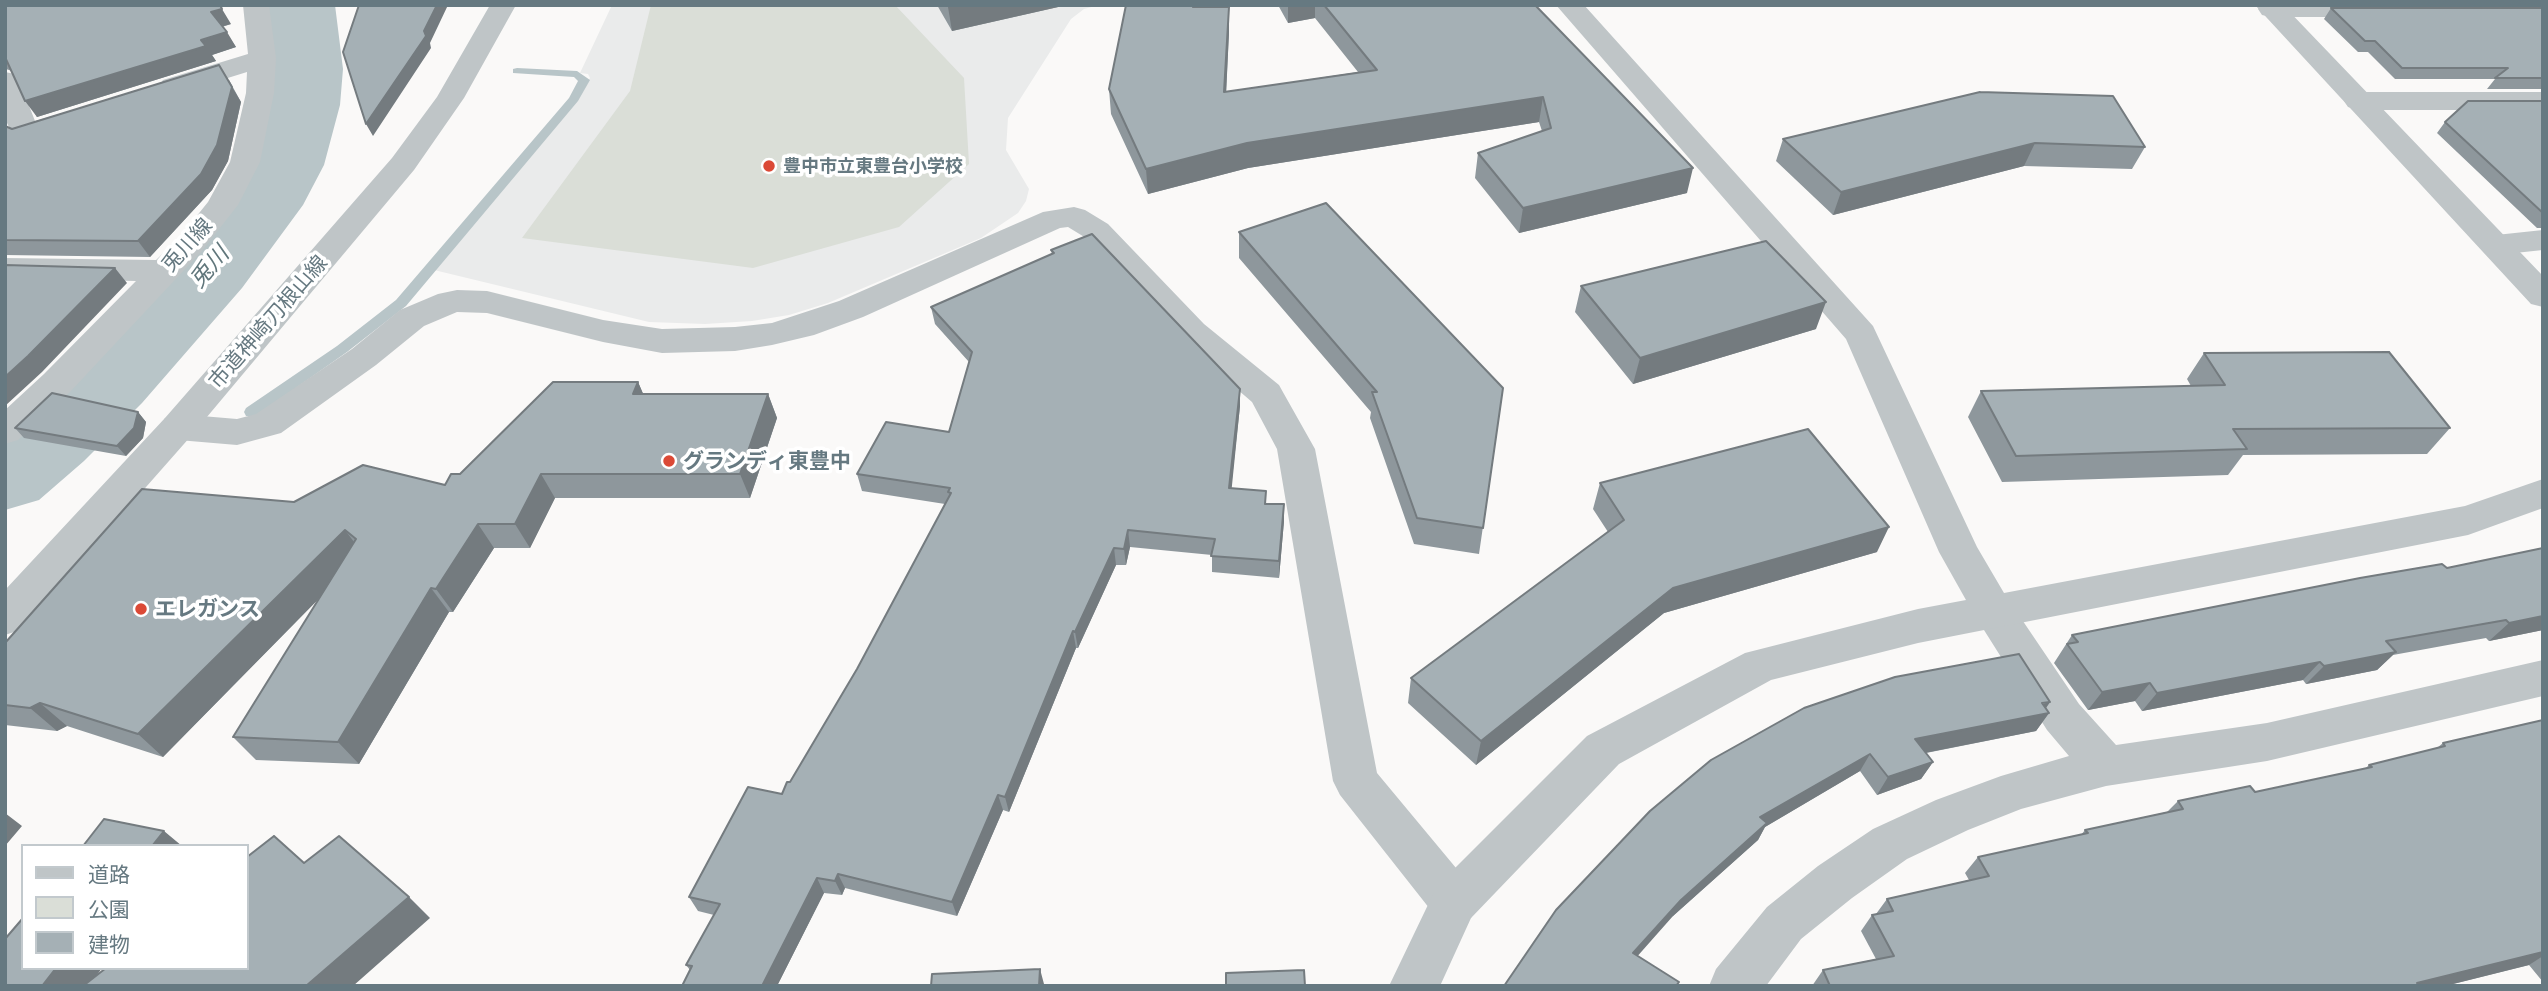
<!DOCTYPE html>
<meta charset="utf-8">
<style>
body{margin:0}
#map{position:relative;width:2548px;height:991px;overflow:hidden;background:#faf9f8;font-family:Commissioner,"Noto Sans JP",sans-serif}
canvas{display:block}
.frame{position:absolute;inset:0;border:7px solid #667981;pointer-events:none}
.legend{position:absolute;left:21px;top:844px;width:228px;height:126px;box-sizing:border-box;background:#fff;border:2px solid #c2c9cd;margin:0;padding:9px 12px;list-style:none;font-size:21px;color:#667981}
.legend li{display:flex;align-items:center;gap:14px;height:35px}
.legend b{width:35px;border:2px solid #c2c9cd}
</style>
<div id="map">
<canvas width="2548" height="991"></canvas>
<div class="frame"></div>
<ul class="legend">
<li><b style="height:9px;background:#bfc5c7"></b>道路</li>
<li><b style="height:19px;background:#daded7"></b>公園</li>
<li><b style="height:19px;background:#a5b0b5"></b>建物</li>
</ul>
</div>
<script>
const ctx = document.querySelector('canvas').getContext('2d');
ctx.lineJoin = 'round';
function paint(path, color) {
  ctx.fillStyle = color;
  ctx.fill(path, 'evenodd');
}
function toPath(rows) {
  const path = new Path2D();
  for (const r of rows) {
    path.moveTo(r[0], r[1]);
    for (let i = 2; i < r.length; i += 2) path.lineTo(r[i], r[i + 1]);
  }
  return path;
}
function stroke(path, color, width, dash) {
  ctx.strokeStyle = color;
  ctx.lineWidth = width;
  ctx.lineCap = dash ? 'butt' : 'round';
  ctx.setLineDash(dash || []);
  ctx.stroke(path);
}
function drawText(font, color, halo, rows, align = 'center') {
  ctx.font = font + ' Commissioner,"Noto Sans JP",sans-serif';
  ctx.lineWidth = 7;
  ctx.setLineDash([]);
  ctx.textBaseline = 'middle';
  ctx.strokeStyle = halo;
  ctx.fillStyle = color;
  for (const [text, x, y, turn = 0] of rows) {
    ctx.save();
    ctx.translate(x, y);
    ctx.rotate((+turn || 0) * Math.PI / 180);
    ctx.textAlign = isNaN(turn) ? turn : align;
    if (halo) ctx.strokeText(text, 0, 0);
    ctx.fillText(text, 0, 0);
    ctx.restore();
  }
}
paint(toPath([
 [612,5,1099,5,1084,9,1071,19,1008,118,1006,150,1029,189,1026,201,1018,213,981,238,828,303,789,315,752,321,705,324,649,322,434,270,578,99,590,78,588,74,580,73]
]), '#eaebeb');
paint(toPath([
 [651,5,895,5,964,78,969,164,899,227,753,268,522,238,630,91]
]), '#daded7');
paint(toPath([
 [517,68,577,71,590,80,578,101,406,306,347,352,256,416,246,416,244,412,246,408,337,346,396,300,569,98,578,81,574,77,513,73,513,69,517,68]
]), '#b8c5c8');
paint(toPath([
 [267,5,335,5,343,69,340,105,324,165,303,205,242,288,142,403,84,461,39,500,5,510,5,423,78,359,182,250,229,195,246,165,266,105,271,69,267,5]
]), '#b8c5c8');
paint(toPath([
 [243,5,269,5,276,58,274,93,260,162,238,205,201,252,70,392,18,440,5,444,5,410,44,374,136,281,5,278,5,258,156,260,179,238,208,202,230,162,246,93,247,72,173,95,163,92,159,86,163,80,248,54,243,5],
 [2260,5,2394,5,2396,9,2392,15,2383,17,2271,17,2262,15,2258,9,2260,5],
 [5,72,15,74,19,80,35,121,69,111,79,114,84,120,79,126,35,139,25,142,15,139,5,119,5,72],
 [2358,92,2543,92,2543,110,2358,110,2348,107,2344,101,2348,95,2358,92],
 [1074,207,1085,210,1108,224,1204,324,1279,385,1284,394,1315,449,1377,773,1471,886,1478,902,1471,918,1454,925,1437,918,1340,795,1333,781,1277,449,1252,402,1180,340,1086,238,1068,227,1060,228,863,317,814,335,772,345,735,351,662,353,603,342,487,313,457,312,424,326,376,365,281,433,237,445,178,440,165,436,160,427,165,418,178,414,237,419,256,414,352,349,400,310,438,294,457,290,487,291,603,320,662,329,735,327,772,323,839,301,1043,212,1074,207],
 [2543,230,2543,250,2496,255,2485,252,2480,245,2485,238,2496,235,2543,230],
 [1993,594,2008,599,2079,704,2116,745,2267,723,2543,660,2543,696,2267,761,2106,786,2021,809,1968,830,1907,859,1852,898,1801,939,1766,986,1709,986,1716,969,1767,907,1818,866,1873,829,1936,800,2001,776,2069,756,2047,730,1972,611,1978,599,1993,594]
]), '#bfc5c7');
paint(toPath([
 [490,5,516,5,464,98,414,170,191,436,20,630,5,635,5,590,165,418,392,158,437,97,490,5],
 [1556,5,1584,5,1873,326,1977,547,2004,593,2465,506,2543,479,2543,508,2468,535,1918,643,1771,680,1619,764,1471,918,1440,986,1389,986,1437,886,1587,736,1745,653,1918,609,1966,600,1939,552,1846,339,1556,5],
 [2255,5,2283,5,2543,276,2543,307,2531,304,2255,5]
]), '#bfc5c7');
paint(toPath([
 [5,5,231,24,222,27,236,47,212,55,216,61,37,117,12,71,6,69],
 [937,5,1067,5,952,31],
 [1278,5,1535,5,1687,193,1519,233,1475,178,1478,153,1542,131,1539,122,1248,168,1148,194,1111,114,1109,89,1193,7,1229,7,1229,32,1226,92,1358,72,1315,18,1288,23],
 [2331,8,2543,8,2543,89,2487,89,2495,79,2395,79,2368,52,2358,52,2324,19],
 [229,80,241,102,228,161,212,190,150,257,5,255,5,125,12,129],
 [1980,92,2145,147,2132,169,2024,166,1833,215,1776,161,1783,139],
 [2543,101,2543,228,2537,228,2437,133,2445,122],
 [1239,232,1503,388,1479,554,1414,544,1370,418,1371,412,1239,258],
 [1051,250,1240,389,1240,406,1231,488,1266,491,1266,504,1284,504,1284,521,1279,578,1212,572,1212,555,1130,547,1126,565,1116,565,1078,648,1076,648,1009,812,1003,810,957,916,845,888,842,895,824,893,777,986,682,986,690,970,686,965,714,915,698,911,689,897,782,794,790,782,857,669,945,504,862,491,857,474,949,432,969,362,935,324,931,307,1052,254],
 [1581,286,1816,329,1633,384,1575,312],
 [2204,353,2450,428,2427,454,2243,455,2228,475,2002,482,1968,417,1981,391,2191,386,2187,379],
 [638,382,643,394,768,394,777,418,750,498,555,498,530,548,494,548,453,612,449,612,359,764,256,760,233,737,320,597,163,757,67,726,57,731,5,725,5,643,294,502,445,485,460,474],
 [138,412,146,422,143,438,126,456,24,438,15,428],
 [1600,483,1877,552,1664,613,1476,765,1408,703,1411,678,1608,532,1593,509],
 [2447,568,2543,630,2489,641,2486,638,2393,655,2377,670,2306,684,2303,680,2142,711,2135,701,2088,710,2054,663,2072,635],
 [2050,702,2046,708,2049,713,2036,731,1926,753,1933,762,1921,779,1877,795,1860,771,1765,827,1758,840,1673,916,1504,986,1650,811],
 [2543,720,2543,982,2529,965,2445,986,1812,986,1823,970,1876,959,1861,931,1872,915,1876,914,1887,899,1969,880,1965,873,1978,857,2081,835,2085,830,2167,812,2178,801,2255,792,2365,769,2369,765,2437,748,2443,743]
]), '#8e979c');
paint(toPath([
 [437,5,448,5,430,43,431,48,373,136,366,124,424,31],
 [955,5,1067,5,952,31,948,7],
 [1288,5,1315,5,1315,18,1288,23],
 [1229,7,1229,32,1225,117,1224,92],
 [222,9,231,24,220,27,211,12],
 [227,32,236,47,212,55,216,61,37,117,25,101],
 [219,65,241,102,228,161,212,190,150,257,138,241],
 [1543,97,1539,122,1248,168,1148,194,1146,169,1247,143],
 [2035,143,2024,166,1833,215,1841,192],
 [1693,168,1687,193,1519,233,1523,208],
 [115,268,127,283,42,372,5,406,5,377],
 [1826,302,1816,329,1633,384,1640,358],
 [638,382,649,407,633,394],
 [1240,389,1240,406,1230,505,1229,488],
 [768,394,777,418,750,498,740,474],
 [138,412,146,422,143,438,126,456,117,446],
 [541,474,555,498,530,548,515,524],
 [1284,504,1284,521,1279,578,1279,561],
 [478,524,494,548,453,612,436,589],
 [1889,527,1877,552,1664,613,1476,765,1481,741,1673,588],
 [345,530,363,554,163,757,138,734],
 [1128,530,1130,547,1126,565,1124,549],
 [1114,548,1116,565,1078,648,1075,632],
 [431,588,449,612,359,764,338,742],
 [2543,616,2543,630,2489,641,2509,623],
 [1073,631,1076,648,1009,812,1005,797],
 [2396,652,2377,670,2306,684,2324,666],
 [2320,662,2303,680,2142,711,2157,693],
 [2150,683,2135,701,2088,710,2102,692],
 [2050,702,2041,715,2049,713,2036,731,1904,757,1915,739],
 [40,703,67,726,57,731,30,708],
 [1870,754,1860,771,1765,827,1758,840,1673,916,1627,968,1633,953,1681,900,1760,817],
 [1933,762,1921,779,1877,795,1888,777],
 [998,795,1003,810,957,916,952,902],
 [5,813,22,826,5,846],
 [164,831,182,846,152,846],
 [838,874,845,888,842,895,835,881],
 [817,878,824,893,777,986,762,986],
 [409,897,430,918,353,986,306,986],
 [2543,952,2543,956,2529,965,2445,986,2413,986,2417,983],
 [56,968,102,968,89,986,42,986],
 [1040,969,1044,984,1044,986,1039,986]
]), '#747b7f');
const building = toPath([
 [5,5,220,5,222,9,211,12,227,32,201,40,206,46,25,101,5,57,5,5],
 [359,5,437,5,424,31,426,36,366,124,343,52,359,5],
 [1126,5,1192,5,1193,7,1229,7,1224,92,1377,70,1324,5,1535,5,1693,168,1523,208,1478,153,1551,128,1543,97,1247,143,1146,169,1109,89,1126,5],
 [2331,8,2543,8,2543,78,2495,78,2508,68,2402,68,2375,41,2365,41,2331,8],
 [219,65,232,87,217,145,201,174,138,241,5,240,5,126,12,129,219,65],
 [1980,92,2113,96,2145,147,2035,143,1841,192,1783,139,1980,92],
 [2468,101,2543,101,2543,213,2445,122,2468,101],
 [1326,203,1503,388,1483,528,1417,518,1372,392,1377,392,1239,232,1326,203],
 [1092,234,1240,389,1229,488,1266,491,1265,504,1284,504,1279,561,1211,556,1215,539,1128,530,1124,549,1114,548,1075,632,1073,631,1005,797,998,795,952,902,838,874,835,881,817,878,762,986,682,986,692,966,686,965,720,904,689,897,748,787,782,794,787,782,790,782,857,669,951,493,948,492,950,488,857,474,886,422,949,432,972,352,931,307,1054,253,1051,250,1092,234],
 [1766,241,1826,302,1640,358,1581,286,1766,241],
 [5,265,115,268,28,356,5,377,5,265],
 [2389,352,2450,428,2233,429,2247,449,2016,456,1981,391,2225,385,2204,353,2389,352],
 [553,382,638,382,633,394,768,394,740,474,541,474,515,524,478,524,436,589,431,588,338,742,233,737,356,539,345,530,138,734,40,703,30,708,5,705,5,643,142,489,294,502,363,465,445,485,451,474,460,474,553,382],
 [52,393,138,412,134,428,117,446,15,428,52,393],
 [1808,429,1889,527,1673,588,1481,741,1411,678,1624,520,1600,483,1808,429],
 [2543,548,2543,616,2509,623,2506,620,2386,641,2396,652,2324,666,2320,662,2157,693,2150,683,2102,692,2067,644,2078,642,2072,635,2360,578,2442,564,2447,568,2543,548],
 [2019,654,2050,702,2042,703,2049,713,1915,739,1933,762,1888,777,1870,754,1760,817,1767,823,1681,900,1633,953,1679,982,1676,986,1504,986,1556,910,1650,811,1711,760,1804,708,1895,677,2019,654],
 [2543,720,2543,952,2417,983,2419,986,1830,986,1823,970,1894,956,1872,915,1893,911,1887,899,1989,876,1978,857,2088,833,2085,830,2183,809,2178,801,2250,786,2255,792,2372,767,2369,765,2445,746,2443,743,2543,720],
 [104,819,164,831,152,846,83,846,104,819],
 [274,836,304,863,339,836,409,897,306,986,83,986,106,968,247,968,247,857,274,836],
 [23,918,23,968,56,968,42,986,5,986,5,939,23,918],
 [1040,969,1039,986,931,986,932,974,1040,969],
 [1304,970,1305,986,1226,986,1226,973,1304,970]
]);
paint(building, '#a5b0b5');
stroke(building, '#747b7f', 2);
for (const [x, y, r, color] of [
 [769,166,7,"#db4936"],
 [669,461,7,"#db4936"],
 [141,609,7,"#db4936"]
]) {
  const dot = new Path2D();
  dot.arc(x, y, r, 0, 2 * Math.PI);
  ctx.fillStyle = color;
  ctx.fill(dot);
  stroke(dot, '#fff', 2.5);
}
drawText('bold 18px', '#667981', '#fff', [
 ["豊中市立東豊台小学校",783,166]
], 'left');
drawText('21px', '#667981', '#fff', [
 ["兎川線",187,245,-48],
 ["市道神崎刀根山線",268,322,-49]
]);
drawText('bold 21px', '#667981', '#fff', [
 ["グランディ東豊中",683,461],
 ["エレガンス",155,609]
], 'left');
drawText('italic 23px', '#60767b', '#fff', [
 ["兎川",209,267,-49]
]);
</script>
